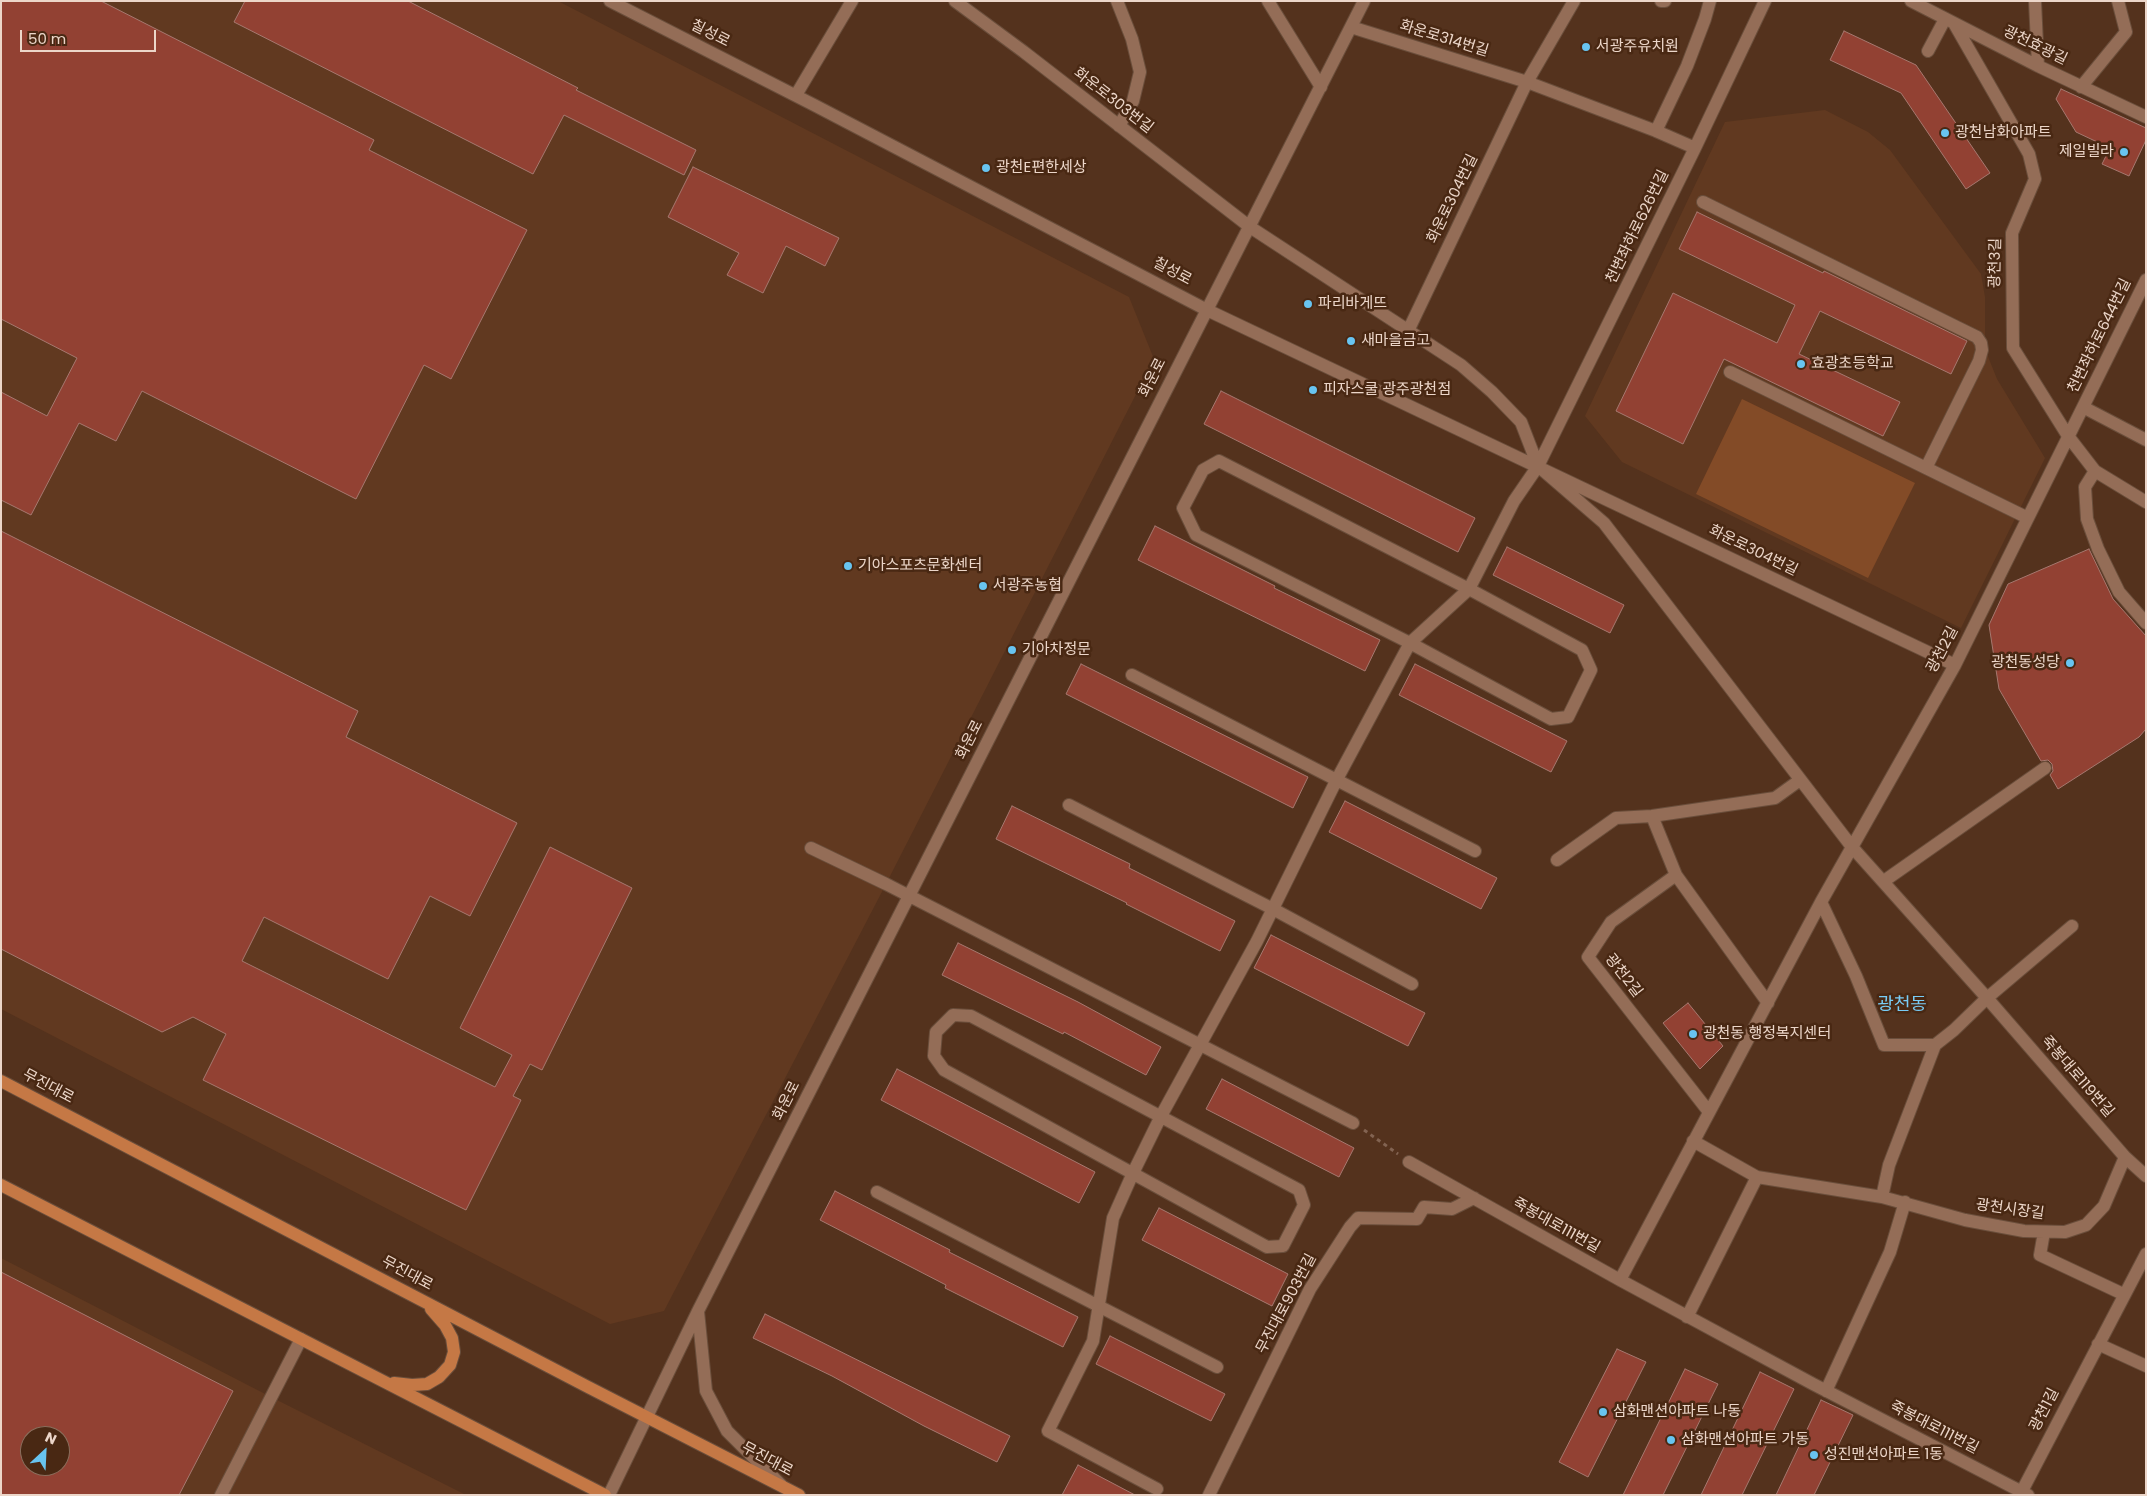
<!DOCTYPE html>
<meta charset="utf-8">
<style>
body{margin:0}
#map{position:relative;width:2147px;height:1496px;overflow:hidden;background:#54321d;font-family:Poppins,sans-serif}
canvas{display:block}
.frame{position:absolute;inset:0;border:2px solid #ecd6c9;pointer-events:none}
.north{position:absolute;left:20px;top:1426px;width:50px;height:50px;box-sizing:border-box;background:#492813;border:1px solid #8a6e5c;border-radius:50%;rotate:25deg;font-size:14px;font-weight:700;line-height:20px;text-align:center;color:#ecd6c9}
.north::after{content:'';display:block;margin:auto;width:18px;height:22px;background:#68c4f0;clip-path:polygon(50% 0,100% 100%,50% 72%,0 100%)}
.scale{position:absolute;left:20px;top:30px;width:136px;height:22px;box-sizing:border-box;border:2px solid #ecd6c9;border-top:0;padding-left:6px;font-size:15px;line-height:18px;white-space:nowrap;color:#ecd6c9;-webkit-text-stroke:4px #492813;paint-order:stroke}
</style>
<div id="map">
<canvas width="2147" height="1496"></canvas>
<div class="frame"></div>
<div class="north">N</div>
<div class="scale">50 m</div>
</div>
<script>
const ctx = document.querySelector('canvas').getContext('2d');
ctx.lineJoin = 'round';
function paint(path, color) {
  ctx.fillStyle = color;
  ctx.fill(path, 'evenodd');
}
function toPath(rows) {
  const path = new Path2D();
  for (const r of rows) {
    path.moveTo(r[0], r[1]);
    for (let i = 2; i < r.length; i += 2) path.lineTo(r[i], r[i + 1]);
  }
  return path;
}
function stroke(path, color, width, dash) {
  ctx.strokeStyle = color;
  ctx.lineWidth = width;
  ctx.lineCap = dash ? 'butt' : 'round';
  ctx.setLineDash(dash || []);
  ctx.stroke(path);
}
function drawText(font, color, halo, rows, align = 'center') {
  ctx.font = font + ' Poppins,"Noto Sans KR",sans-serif';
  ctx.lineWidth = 5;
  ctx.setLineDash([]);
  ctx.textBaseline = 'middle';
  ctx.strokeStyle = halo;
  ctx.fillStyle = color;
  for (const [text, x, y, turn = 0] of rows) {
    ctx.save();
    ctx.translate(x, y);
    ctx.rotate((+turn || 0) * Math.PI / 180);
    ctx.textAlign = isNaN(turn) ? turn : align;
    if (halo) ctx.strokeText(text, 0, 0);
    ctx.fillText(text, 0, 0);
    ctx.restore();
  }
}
paint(toPath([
 [1,1,558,1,1129,297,1154,359,886,884,664,1311,610,1324,1,1009],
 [1825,110,1868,132,1890,150,1981,274,1985,297,1985,349,1997,379,2045,458,1961,628,1622,462,1585,416,1725,122],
 [1,1258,271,1397,466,1495,1,1495],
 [30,1436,60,1436,60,1466,30,1466]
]), '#613920');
paint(toPath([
 [1742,399,1915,483,1868,578,1696,494]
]), '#834b27');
const building = toPath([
 [1,1,101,1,374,140,369,150,527,230,451,379,424,365,356,499,142,391,116,441,79,423,31,515,1,500,1,392,47,416,77,358,1,319,1,1],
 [245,1,408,1,578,88,576,90,696,150,684,175,564,115,533,174,234,22,245,1],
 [1844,31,1916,65,1990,173,1966,189,1901,93,1830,60,1844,31],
 [2061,89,2146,128,2146,140,2129,176,2102,164,2110,148,2076,132,2056,99,2061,89],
 [693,167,839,238,825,266,786,246,763,293,727,275,739,253,668,217,693,167],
 [1697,212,1823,273,1824,271,1967,341,1951,374,1820,311,1799,354,1900,402,1883,436,1724,359,1683,444,1616,411,1673,293,1777,343,1795,305,1679,249,1697,212],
 [1221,391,1475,518,1458,552,1204,424,1221,391],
 [1155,526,1275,586,1274,588,1380,640,1365,671,1138,560,1155,526],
 [1,531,358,711,346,737,517,823,470,916,430,896,388,979,264,917,242,961,495,1087,512,1055,460,1028,550,847,632,888,542,1070,530,1064,513,1096,521,1100,466,1210,203,1080,226,1034,193,1017,162,1032,1,949,1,531],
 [1507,547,1624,605,1610,633,1493,575,1507,547],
 [2089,549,2113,599,2146,636,2146,729,2139,737,2058,789,2050,775,2053,771,2052,764,2048,760,2041,761,1999,689,1989,625,2008,584,2089,549],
 [1081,664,1308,777,1293,808,1066,694,1081,664],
 [1415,664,1567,741,1551,772,1399,695,1415,664],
 [1345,801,1497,878,1481,909,1329,832,1345,801],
 [1012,806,1130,864,1129,868,1235,921,1220,951,1126,904,1127,903,996,839,1012,806],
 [1271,935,1425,1013,1408,1046,1254,968,1271,935],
 [958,943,1078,1002,1161,1047,1146,1075,1064,1032,1063,1034,942,975,958,943],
 [1688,1003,1723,1046,1700,1069,1663,1023,1688,1003],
 [897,1069,1095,1172,1079,1203,881,1100,897,1069],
 [1222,1079,1354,1148,1339,1177,1206,1109,1222,1079],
 [835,1191,950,1250,949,1252,1078,1317,1063,1347,945,1288,946,1285,820,1220,835,1191],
 [1159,1208,1288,1274,1272,1306,1142,1240,1159,1208],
 [1,1272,233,1391,179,1495,1,1495,1,1272],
 [30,1436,60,1436,60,1466,30,1466,30,1436],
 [765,1314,1010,1436,997,1462,924,1426,832,1376,753,1338,765,1314],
 [1110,1336,1225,1394,1211,1421,1096,1364,1110,1336],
 [1617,1349,1646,1362,1588,1477,1559,1462,1617,1349],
 [1685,1369,1718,1384,1663,1495,1623,1495,1685,1369],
 [1760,1372,1794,1389,1742,1495,1701,1495,1760,1372],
 [1821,1400,1853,1415,1814,1495,1776,1495,1821,1400],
 [1078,1465,1135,1495,1062,1495,1078,1465]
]);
paint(building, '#924133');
stroke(building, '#a6786f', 1);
const minor = toPath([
 [610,1,814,105,1207,310,1955,665],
 [955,1,1024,52,1250,227,1461,365,1492,392,1521,422,1538,466,1604,523,1852,847,1987,998,2125,1157,2146,1176],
 [1117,1,1132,39,1140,72,1133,101,1119,126],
 [1268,1,1321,87],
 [1661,1,1665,1],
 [1911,1,2038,66,2146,117],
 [2035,1,2038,66],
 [1955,25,2029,154,2035,179,2012,233,2013,348,2068,436,2095,471,2085,487,2087,519,2098,549,2119,592,2146,623],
 [1351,27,1527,82,1656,131,1695,148],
 [1928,51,1945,19],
 [2081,87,2126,32,2118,1],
 [796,95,852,1],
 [1656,131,1687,66,1705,19,1710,1],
 [1703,202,1977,337,1981,343,1982,350,1979,361,1926,468],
 [1408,331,1527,82,1574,1],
 [1730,372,2028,518],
 [2083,407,2146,440],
 [1219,461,1469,589,1582,650,1591,670,1568,717,1551,719,1410,643,1196,535,1183,508,1203,470,1219,461],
 [2095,471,2146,502],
 [1132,675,1475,851],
 [1069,805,1273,909,1412,984],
 [1652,816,1676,875,1768,1003],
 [811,848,886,884,1353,1123],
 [1557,860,1616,818,1652,816,1775,798,1800,780],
 [1676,875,1611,922,1588,957,1709,1112],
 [1884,881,2045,768],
 [1821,902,1856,976,1884,1045,1935,1045],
 [2072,926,1987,998,1954,1030,1935,1045,1889,1165,1882,1197,1965,1220,2024,1231,2065,1232,2086,1225,2104,1206,2125,1157],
 [953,1015,971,1016,1299,1190,1304,1205,1283,1246,1267,1247,944,1070,934,1056,936,1032,953,1015],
 [1693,1141,1757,1177,1882,1197],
 [1409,1162,1620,1280,1813,1384,2028,1495],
 [877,1192,1217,1367],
 [2044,1232,2040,1255,2123,1294],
 [1620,1280,1821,902,1955,665,2146,280],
 [698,1311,706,1391,727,1431,781,1485],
 [1687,1317,1757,1177],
 [2098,1344,2146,1366],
 [1826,1391,1890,1252,1905,1202],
 [1157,1489,1048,1431,1093,1341,1113,1218,1133,1173,1161,1116,1257,941,1336,781,1410,643,1469,589,1514,501,1538,466,1695,148,1765,1],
 [2022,1491,2146,1254],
 [221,1495,301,1339],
 [609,1495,698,1311,1364,1],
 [1209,1495,1310,1289,1350,1227,1358,1218,1417,1219,1424,1207,1452,1209,1474,1198]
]);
const major = toPath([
 [1,1081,588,1387,799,1495],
 [1,1185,605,1495],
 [394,1383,412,1385,427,1384,439,1377,450,1365,454,1352,452,1338,445,1325,431,1309]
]);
stroke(minor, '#6a4e3b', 14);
stroke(major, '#6a4e3b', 14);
stroke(toPath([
 [1364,1130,1398,1154]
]), '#826351', 3, [4, 4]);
stroke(minor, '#946d57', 12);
stroke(major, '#c57845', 12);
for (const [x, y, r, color] of [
 [1586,47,5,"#68c4f0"],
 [1945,133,5,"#68c4f0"],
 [2124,152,5,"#68c4f0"],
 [986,168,5,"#68c4f0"],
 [1308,304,5,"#68c4f0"],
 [1351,341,5,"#68c4f0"],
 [1801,364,5,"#68c4f0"],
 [1313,390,5,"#68c4f0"],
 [848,566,5,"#68c4f0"],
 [983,586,5,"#68c4f0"],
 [1012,650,5,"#68c4f0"],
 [2070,663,5,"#68c4f0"],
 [1693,1034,5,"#68c4f0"],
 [1603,1412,5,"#68c4f0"],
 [1671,1440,5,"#68c4f0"],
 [1814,1455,5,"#68c4f0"]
]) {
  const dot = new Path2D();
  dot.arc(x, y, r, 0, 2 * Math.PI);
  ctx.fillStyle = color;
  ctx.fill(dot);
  stroke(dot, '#492813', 2);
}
drawText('15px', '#ecd6c9', '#492813', [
 ["칠성로",710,34,27],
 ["화운로314번길",1444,39,17],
 ["광천효광길",2035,46,26],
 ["화운로303번길",1113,101,38],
 ["화운로304번길",1453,199,-64],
 ["천변좌하로626번길",1638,227,-64],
 ["광천3길",1996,263,-89],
 ["칠성로",1172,272,28],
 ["천변좌하로644번길",2100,336,-64],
 ["화운로",1153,378,-63],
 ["화운로304번길",1753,551,26],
 ["광천2길",1943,650,-62],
 ["화운로",970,740,-63],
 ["광천2길",1623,976,52],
 ["죽봉대로119번길",2077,1077,49],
 ["무진대로",48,1087,28],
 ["화운로",787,1101,-63],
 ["광천시장길",2010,1210,8],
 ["죽봉대로111번길",1556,1226,29],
 ["무진대로",407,1274,28],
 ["무진대로903번길",1287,1304,-62],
 ["광천1길",2045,1410,-63],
 ["죽봉대로111번길",1934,1428,27],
 ["무진대로",767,1460,28]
]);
drawText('15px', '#ecd6c9', '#492813', [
 ["서광주유치원",1596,47],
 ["광천남화아파트",1955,133],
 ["제일빌라",2114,152,"right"],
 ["광천E편한세상",996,168],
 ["파리바게뜨",1318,304],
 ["새마을금고",1361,341],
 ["효광초등학교",1811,364],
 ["피자스쿨 광주광천점",1323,390],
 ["기아스포츠문화센터",858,566],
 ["서광주농협",993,586],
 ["기아차정문",1022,650],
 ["광천동성당",2060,663,"right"],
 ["광천동 행정복지센터",1703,1034],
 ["삼화맨션아파트 나동",1613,1412],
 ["삼화맨션아파트 가동",1681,1440],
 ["성진맨션아파트 1동",1824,1455]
], 'left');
drawText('18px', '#79ccf5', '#492813', [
 ["광천동",1902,1005]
]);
</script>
